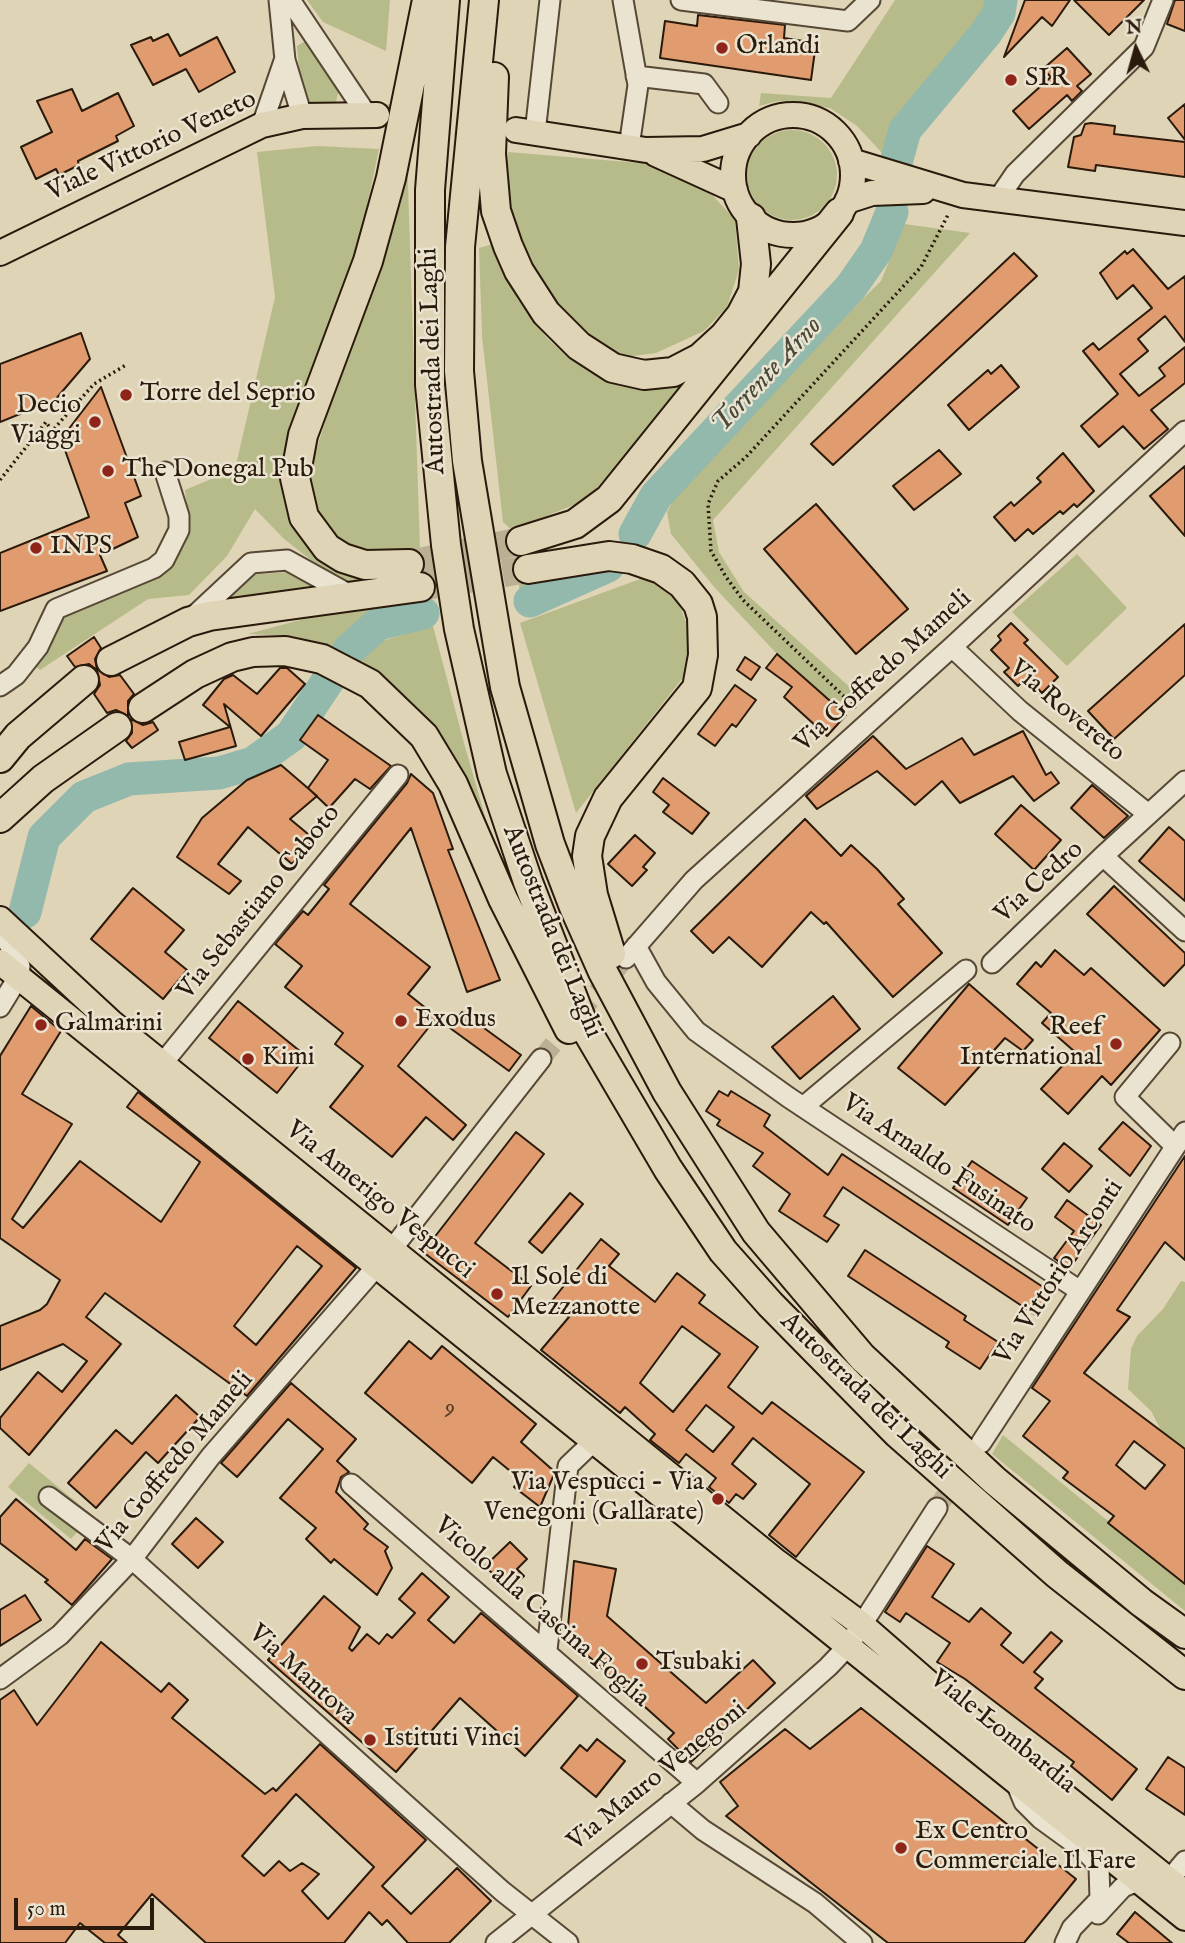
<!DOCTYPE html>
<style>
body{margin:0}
#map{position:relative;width:1185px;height:1943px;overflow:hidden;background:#dfd4b6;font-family:"IM FELL English",serif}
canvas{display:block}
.north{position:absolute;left:1101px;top:14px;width:70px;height:70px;-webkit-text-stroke:5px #eae3d0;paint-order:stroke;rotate:355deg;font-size:19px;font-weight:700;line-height:28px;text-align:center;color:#2a1a0c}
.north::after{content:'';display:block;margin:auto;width:24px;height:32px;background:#2a1a0c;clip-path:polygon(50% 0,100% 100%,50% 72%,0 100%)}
.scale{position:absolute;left:14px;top:1898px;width:140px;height:32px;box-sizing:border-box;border:4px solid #2a1a0c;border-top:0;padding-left:9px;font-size:21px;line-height:24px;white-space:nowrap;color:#2a1a0c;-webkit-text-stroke:5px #eae3d0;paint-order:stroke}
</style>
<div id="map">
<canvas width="1185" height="1943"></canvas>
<div class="north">N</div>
<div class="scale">50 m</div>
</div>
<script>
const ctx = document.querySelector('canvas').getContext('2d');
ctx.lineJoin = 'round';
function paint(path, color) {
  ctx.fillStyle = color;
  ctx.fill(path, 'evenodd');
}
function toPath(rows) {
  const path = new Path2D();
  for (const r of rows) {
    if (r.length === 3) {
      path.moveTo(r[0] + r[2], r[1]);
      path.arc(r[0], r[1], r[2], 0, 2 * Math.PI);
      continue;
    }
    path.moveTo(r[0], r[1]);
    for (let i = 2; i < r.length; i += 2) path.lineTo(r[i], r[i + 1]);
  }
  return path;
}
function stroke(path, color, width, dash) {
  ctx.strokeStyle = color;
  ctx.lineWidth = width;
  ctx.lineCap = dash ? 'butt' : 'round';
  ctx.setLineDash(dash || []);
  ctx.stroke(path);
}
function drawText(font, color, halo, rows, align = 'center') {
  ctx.font = font + ' "IM FELL English",serif';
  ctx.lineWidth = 5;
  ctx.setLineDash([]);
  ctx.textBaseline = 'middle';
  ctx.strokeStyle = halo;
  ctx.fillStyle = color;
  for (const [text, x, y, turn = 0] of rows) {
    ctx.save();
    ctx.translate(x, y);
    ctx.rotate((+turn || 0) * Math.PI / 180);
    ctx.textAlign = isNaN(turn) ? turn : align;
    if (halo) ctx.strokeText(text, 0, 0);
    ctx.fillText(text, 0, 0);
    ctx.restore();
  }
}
paint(toPath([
 [307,0,390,0,386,51,323,22],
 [895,0,990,0,991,11,960,51,937,67,882,153,857,126,830,108,778,101,759,106,761,93,831,98],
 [309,39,339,89,336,102,311,103,301,92,297,46],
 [792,175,45],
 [317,146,379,149,363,225,290,452,303,536,411,574,349,582,324,570,284,539,255,509,227,556,189,595,148,599,40,670,32,664,59,614,170,566,189,534,185,490,235,469,275,297,257,152],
 [508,152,652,164,707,189,735,220,739,270,727,307,704,331,656,353,625,357,598,347,572,326,515,243,505,179],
 [407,156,420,550,354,551,324,530,315,508,311,483,312,464],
 [904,224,970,233,713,520,719,552,744,592,853,690,836,706,777,654,715,588,671,534,667,512,679,489,726,434,881,281],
 [493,244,518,300,547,338,571,360,614,381,642,388,689,385,586,500,512,530,503,522,482,336,479,248],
 [1077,554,1127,608,1067,666,1012,612],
 [597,566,541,590,520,592,518,579],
 [289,572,327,587,229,598,249,575],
 [643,578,675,594,690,632,689,664,682,679,576,813,520,623],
 [430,596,429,601,366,618,335,648,294,636,248,634,326,613],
 [433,626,464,743,491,837,419,714,390,683,361,662,367,649,378,642],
 [1181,1281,1185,1282,1185,1449,1162,1432,1151,1411,1128,1389,1131,1349,1137,1336,1163,1309],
 [1003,1435,1185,1584,1185,1611,992,1454],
 [29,1463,92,1515,71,1539,8,1487]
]), '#b7bb8a');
stroke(toPath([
 [897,159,905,130,986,33,999,13,1001,0],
 [635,534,656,496,851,287,876,251,892,212],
 [530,601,608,566],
 [348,651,378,624,423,613],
 [25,912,44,837,84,797,129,779,219,773,253,763,291,736,331,676]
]), '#93b8ac', 33);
const building = toPath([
 [1025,0,1070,0,1052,26,1042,17,1004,57,1025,0],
 [1074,0,1144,0,1109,35,1074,0],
 [1175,0,1185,0,1185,31,1167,24,1175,0],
 [698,15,785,25,784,38,816,43,811,80,660,58,665,21,697,26,698,15],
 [168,34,180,56,217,37,235,72,199,92,186,69,153,85,131,45,151,37,153,41,168,34],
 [1067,48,1091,74,1077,86,1082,91,1072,101,1067,95,1029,129,1013,111,1051,77,1043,69,1067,48],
 [72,89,82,111,118,93,134,126,116,136,118,141,78,161,79,165,59,175,56,169,36,179,21,147,52,132,37,101,72,89],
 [1185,104,1185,140,1168,118,1185,104],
 [1091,123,1115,126,1114,134,1185,142,1185,177,1096,165,1095,171,1068,167,1074,137,1081,135,1085,124,1091,123],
 [1133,249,1168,289,1185,276,1185,342,1165,316,1138,339,1148,351,1120,374,1139,396,1165,376,1159,368,1185,347,1185,383,1151,410,1168,429,1144,449,1123,426,1099,447,1081,426,1118,394,1083,351,1093,343,1099,350,1152,308,1133,285,1117,299,1100,273,1125,251,1127,254,1133,249],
 [1014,253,1037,276,833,465,811,444,1014,253],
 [81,333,90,359,49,407,47,403,0,422,0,364,81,333],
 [1001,365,1019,387,969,430,948,405,988,370,991,374,1001,365],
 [101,387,141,496,125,503,138,537,100,555,107,571,0,611,0,553,89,517,61,439,101,387],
 [939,450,961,474,914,510,893,486,939,450],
 [1063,453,1094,491,1077,507,1074,504,1063,514,1060,511,1033,534,1028,529,1015,541,994,517,1011,502,1014,506,1041,482,1037,478,1063,453],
 [1185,466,1185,536,1150,496,1185,466],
 [816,504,908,609,856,654,764,549,816,504],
 [1011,623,1028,640,1024,643,1058,677,1042,693,1027,677,1018,686,1004,672,1009,668,991,650,1001,640,998,636,1011,623],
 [1185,624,1185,675,1114,739,1088,711,1185,624],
 [94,637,101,648,95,659,97,669,109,677,120,675,134,694,128,701,128,716,116,710,107,713,94,694,100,685,97,670,89,664,75,667,67,656,94,637],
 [777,654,846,715,827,736,784,697,792,687,766,668,777,654],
 [745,657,760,667,751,680,737,670,745,657],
 [280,668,287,668,305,684,261,736,224,704,236,746,185,760,179,742,230,727,203,705,224,679,233,675,257,694,280,668],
 [735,685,756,700,736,727,732,724,715,746,698,734,735,685],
 [318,715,391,766,370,789,355,779,329,808,308,788,328,760,300,740,318,715],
 [131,719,143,725,153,722,158,730,132,748,126,741,132,733,131,719],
 [1023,731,1046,775,1051,772,1059,783,1034,801,1013,776,960,803,942,781,915,805,877,771,817,809,806,796,873,736,906,769,962,738,974,755,1023,731],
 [281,765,317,796,290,819,314,839,292,864,248,827,218,864,241,881,229,894,177,857,202,818,247,780,281,765],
 [411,774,433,793,453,849,448,850,500,980,467,992,411,828,350,904,430,967,408,994,437,1017,398,1066,466,1125,453,1140,426,1117,392,1157,330,1107,363,1066,335,1044,343,1033,285,987,302,966,275,944,303,911,308,915,329,889,324,885,407,783,411,774],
 [663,778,709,813,692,834,663,812,669,805,653,792,663,778],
 [1092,785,1128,816,1104,838,1071,808,1092,785],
 [1021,805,1061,840,1034,870,995,834,1021,805],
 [805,819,841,856,851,845,877,869,904,899,898,904,942,953,893,997,826,922,824,924,811,912,762,967,729,937,713,953,691,931,805,819],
 [1169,827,1185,841,1185,901,1139,861,1169,827],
 [635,835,655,853,643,867,647,870,632,886,608,864,635,835],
 [1114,886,1185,953,1185,964,1164,986,1087,914,1114,886],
 [133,888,184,930,165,952,187,970,163,999,91,939,133,888],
 [1055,950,1084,975,1091,968,1160,1030,1111,1085,1102,1076,1068,1114,1041,1089,1075,1052,1042,1023,1051,1013,1017,984,1036,962,1041,967,1055,950],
 [969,984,1033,1040,1023,1051,1005,1038,945,1105,898,1068,969,984],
 [833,996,860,1029,800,1079,772,1047,833,996],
 [238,1001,306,1056,277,1093,209,1038,238,1001],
 [31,1006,61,1031,22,1094,72,1124,12,1219,23,1228,80,1161,161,1222,200,1162,127,1107,138,1092,356,1268,247,1396,105,1293,86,1317,121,1344,29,1455,0,1428,0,1418,38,1372,62,1392,87,1361,63,1344,0,1370,0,1326,40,1310,47,1304,60,1280,0,1238,0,1056,31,1006],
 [297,1246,322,1266,256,1345,234,1326,297,1246],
 [462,1012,521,1055,509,1071,450,1028,462,1012],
 [719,1091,728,1096,731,1091,770,1115,764,1126,828,1175,842,1154,1052,1293,1037,1316,843,1187,824,1216,839,1225,827,1242,779,1211,790,1194,753,1166,763,1153,717,1125,720,1120,706,1111,719,1091],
 [1123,1122,1151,1146,1130,1176,1099,1149,1123,1122],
 [516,1132,544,1154,475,1243,531,1286,508,1317,423,1252,516,1132],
 [1064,1143,1092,1166,1069,1192,1042,1169,1064,1143],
 [1185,1156,1185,1260,1165,1242,1117,1310,1130,1317,1084,1373,1185,1449,1185,1584,1108,1523,1114,1516,1063,1478,1068,1472,1023,1436,1050,1401,1032,1388,1185,1156],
 [1134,1441,1165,1465,1145,1489,1116,1465,1134,1441],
 [972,1161,1027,1198,1008,1225,953,1188,972,1161],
 [570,1193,583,1204,542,1253,529,1242,570,1193],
 [1067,1200,1101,1225,1069,1269,1054,1258,1074,1231,1055,1217,1067,1200],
 [601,1239,619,1254,609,1266,655,1302,677,1273,705,1295,699,1303,758,1347,728,1387,762,1414,772,1402,864,1472,796,1557,769,1535,810,1484,753,1438,732,1464,756,1484,743,1499,736,1494,729,1503,709,1487,716,1478,686,1454,679,1463,650,1440,655,1434,625,1407,620,1413,541,1350,569,1317,551,1302,601,1239],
 [682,1326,720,1354,673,1412,640,1383,682,1326],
 [706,1405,734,1427,713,1452,686,1430,706,1405],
 [865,1250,966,1316,964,1320,998,1342,980,1369,946,1347,949,1342,848,1276,865,1250],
 [409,1341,431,1359,442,1346,536,1424,521,1442,555,1472,540,1507,514,1487,520,1479,493,1457,472,1483,365,1393,409,1341],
 [291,1383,356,1439,337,1461,349,1472,341,1477,336,1492,368,1524,364,1529,388,1547,385,1551,392,1568,377,1595,334,1559,331,1563,306,1539,316,1528,280,1498,323,1449,288,1419,237,1477,221,1463,291,1383],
 [176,1395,200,1417,158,1463,146,1452,96,1508,68,1483,116,1430,132,1444,176,1395],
 [16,1499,76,1550,85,1539,112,1559,72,1605,45,1582,48,1580,0,1543,0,1517,16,1499],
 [196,1518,223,1542,198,1568,172,1544,196,1518],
 [510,1542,527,1559,517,1569,524,1576,509,1590,485,1566,510,1542],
 [927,1546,954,1564,932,1597,969,1622,981,1608,1011,1633,1001,1645,1023,1663,1051,1632,1062,1641,1034,1672,1043,1679,1035,1688,1137,1769,1112,1800,1071,1766,1074,1762,965,1679,937,1662,950,1643,906,1613,900,1622,885,1612,927,1546],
 [574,1561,616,1569,607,1616,706,1703,753,1660,775,1683,691,1762,668,1739,674,1733,567,1637,574,1561],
 [422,1573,449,1597,428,1620,454,1643,481,1613,578,1696,525,1756,460,1698,396,1772,268,1660,324,1596,360,1627,349,1648,352,1651,367,1634,379,1644,387,1634,392,1638,415,1613,399,1599,422,1573],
 [25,1595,41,1620,0,1646,0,1610,25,1595],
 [101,1642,161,1692,169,1683,188,1700,172,1718,265,1794,273,1788,276,1791,320,1744,426,1840,382,1886,411,1914,457,1868,491,1901,449,1943,408,1943,387,1920,382,1925,369,1912,344,1943,206,1943,152,1894,118,1935,127,1943,105,1943,80,1923,65,1943,0,1943,0,1700,14,1690,37,1725,101,1642],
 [296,1794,374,1867,328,1919,302,1891,319,1874,302,1863,290,1871,279,1861,264,1876,242,1856,296,1794],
 [861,1708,1076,1879,1024,1943,888,1943,726,1816,738,1806,720,1782,785,1729,810,1749,861,1708],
 [597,1739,625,1761,596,1797,561,1768,580,1745,587,1751,597,1739],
 [1168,1757,1185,1768,1185,1815,1146,1789,1168,1757],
 [1135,1912,1172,1943,1129,1943,1117,1934,1135,1912]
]);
paint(building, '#e09b6e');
stroke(building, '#2a1a0c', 2);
stroke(toPath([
 [541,1059,626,958],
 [937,1508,977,1448]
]), '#bbaf94', 19, [19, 10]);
stroke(toPath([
 [384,116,491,127]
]), '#bbaf94', 24, [24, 12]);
stroke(toPath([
 [409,564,521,541],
 [420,587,528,569]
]), '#bbaf94', 28, [28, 14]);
const minor = toPath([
 [279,0,285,60,302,116],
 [290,0,367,115],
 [623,0,638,85,629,147],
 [681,0,848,21,870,0],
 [636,76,704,84,718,103],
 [262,125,284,61],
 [535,133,550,0],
 [998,199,1015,174,1144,47,1163,0],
 [191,619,251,563,287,560,352,596],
 [952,647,1020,711,1148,814],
 [0,686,16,675,38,647,56,609,154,568,164,560,179,530,179,516,165,472],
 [1103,856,1185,781],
 [0,927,20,966,19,976,0,1007],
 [636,946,656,982,696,1031,788,1097,1080,1291],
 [626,958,694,880,952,647,1185,431],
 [992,963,1103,856,1185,931],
 [1170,1043,1125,1097,1175,1146],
 [162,1064,398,775],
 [803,1107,966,970],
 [392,1249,541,1059],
 [981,1443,1185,1132],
 [351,1484,697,1783],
 [49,1497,132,1559,502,1891,568,1943],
 [547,1650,568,1466,594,1441],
 [0,1679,60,1635,132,1559,211,1456,377,1266],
 [1019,1790,1024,1802,1041,1819,1085,1851,1099,1866,1100,1899,1072,1928,1065,1943],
 [671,1803,703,1830,815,1903,862,1943],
 [1169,1880,1185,1861],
 [1098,1914,1123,1887,1138,1881],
 [496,1943,697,1783,828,1667,848,1646,937,1508]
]);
const major = toPath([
 [793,175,60],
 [516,130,646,150,703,149,749,135],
 [656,154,735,190],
 [851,161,963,195,1185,223],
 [847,201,872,193,923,191],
 [0,253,262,125,302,116,377,115],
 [0,919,111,1022,777,1562,861,1624,978,1726,1185,1893],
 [0,962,1185,1918]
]);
const highway = toPath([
 [445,0,430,190,430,385,446,545,459,629,492,774,528,882,584,1026,668,1169,723,1251,770,1304,897,1433,1057,1574,1185,1675],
 [484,0,460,247,459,371,467,461,505,687,550,844,574,907,603,972,667,1092,756,1232,862,1357,994,1480,1142,1603,1185,1634],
 [494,77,491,154,496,211,508,246,519,271,546,313,579,346,613,368,644,375,673,372,700,358,724,336,741,315,753,292,756,264,751,218],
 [521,541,575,524,609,499,839,213],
 [409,564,365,565,343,558,327,548,304,517,295,478,303,435,368,261,391,178,427,0],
 [528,569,609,556,632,559,661,569,682,584,698,604,702,617,703,655,697,688,608,798,590,836,587,856,593,895,611,954],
 [111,661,188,622,209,616,420,587],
 [143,708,195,674,232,657,253,652,285,651,322,659,370,684,424,736,453,784,503,899,569,1029],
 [0,758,18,736,84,680],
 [0,818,43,779,117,727]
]);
stroke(minor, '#574836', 23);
stroke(major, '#2a1a0c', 28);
stroke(highway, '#2a1a0c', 32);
stroke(toPath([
 [0,480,46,422,52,431,94,384,126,365],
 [856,708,743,600,726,577,711,551,708,504,718,481,746,457,921,267,949,213]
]), '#2a1a0c', 3.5, [2, 3.5]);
stroke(minor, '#eae3d0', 19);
stroke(major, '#dfd4b6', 24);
stroke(highway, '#dfd4b6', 28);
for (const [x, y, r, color] of [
 [722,48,7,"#8f2418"],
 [1011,80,7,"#8f2418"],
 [126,395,7,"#8f2418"],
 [95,422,7,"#8f2418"],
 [108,471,7,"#8f2418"],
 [36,548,7,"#8f2418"],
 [401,1021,7,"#8f2418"],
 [41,1025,7,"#8f2418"],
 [1116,1044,7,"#8f2418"],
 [248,1059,7,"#8f2418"],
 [497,1294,7,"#8f2418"],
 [718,1499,7,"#8f2418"],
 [642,1664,7,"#8f2418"],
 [370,1740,7,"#8f2418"],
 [901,1848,7,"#8f2418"]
]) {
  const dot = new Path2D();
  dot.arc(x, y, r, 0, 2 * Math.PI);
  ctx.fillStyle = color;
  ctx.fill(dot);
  stroke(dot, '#eae3d0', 2.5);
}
drawText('23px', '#583a24', null, [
 ["9",450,1409]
]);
drawText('26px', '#2a1a0c', '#eae3d0', [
 ["Orlandi",736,48],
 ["SIR",1025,80],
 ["Torre del Seprio",140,395],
 ["Decio",81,407,"right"],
 ["Viaggi",81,437,"right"],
 ["The Donegal Pub",122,471],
 ["INPS",50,548],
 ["Exodus",415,1021],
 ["Galmarini",55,1025],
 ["Reef",1102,1029,"right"],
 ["International",1102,1059,"right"],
 ["Kimi",262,1059],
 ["Il Sole di",511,1279],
 ["Mezzanotte",511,1309],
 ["Via Vespucci - Via",704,1484,"right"],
 ["Venegoni (Gallarate)",704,1514,"right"],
 ["Tsubaki",656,1664],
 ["Istituti Vinci",384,1740],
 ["Ex Centro",915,1833],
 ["Commerciale Il Fare",915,1863]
], 'left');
drawText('26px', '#2a1a0c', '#eae3d0', [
 ["Viale Vittorio Veneto",152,147,-25],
 ["Autostrada dei Laghi",434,361,-92],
 ["Via Goffredo Mameli",884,672,-42],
 ["Via Rovereto",1066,712,40],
 ["Via Cedro",1040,883,-42],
 ["Via Sebastiano Caboto",260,903,-51],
 ["Autostrada dei Laghi",551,932,68],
 ["Via Arnaldo Fusinato",938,1165,34],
 ["Via Amerigo Vespucci",379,1201,39],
 ["Via Vittorio Arconti",1060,1273,-57],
 ["Autostrada dei Laghi",865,1397,44],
 ["Via Goffredo Mameli",176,1463,-50],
 ["Vicolo alla Cascina Foglia",541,1613,41],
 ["Via Mantova",302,1676,42],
 ["Viale Lombardia",1002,1733,39],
 ["Via Mauro Venegoni",658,1777,-39]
]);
drawText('italic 28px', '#4a493c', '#eae3d0', [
 ["Torrente Arno",768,376,-47]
]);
</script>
